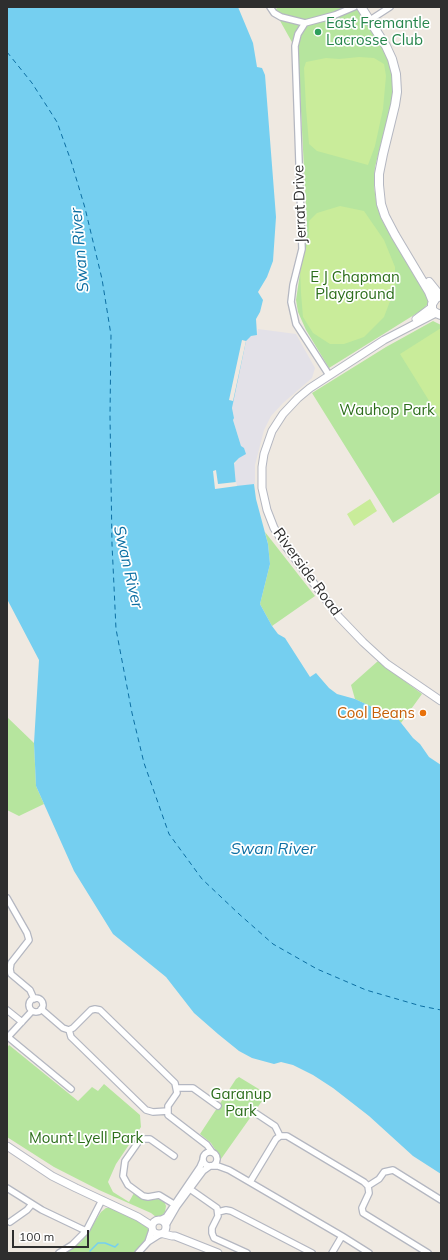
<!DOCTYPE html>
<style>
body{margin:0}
#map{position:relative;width:448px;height:1260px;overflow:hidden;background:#efe9e1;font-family:Mulish,sans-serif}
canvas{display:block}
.frame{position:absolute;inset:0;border:8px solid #2e2e2e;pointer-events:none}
.scale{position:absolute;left:12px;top:1230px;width:77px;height:18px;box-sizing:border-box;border:2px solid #2e2e2e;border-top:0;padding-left:5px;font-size:12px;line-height:14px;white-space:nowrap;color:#2e2e2e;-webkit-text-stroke:3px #fff;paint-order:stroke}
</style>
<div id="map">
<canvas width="448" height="1260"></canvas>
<div class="frame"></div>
<div class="scale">100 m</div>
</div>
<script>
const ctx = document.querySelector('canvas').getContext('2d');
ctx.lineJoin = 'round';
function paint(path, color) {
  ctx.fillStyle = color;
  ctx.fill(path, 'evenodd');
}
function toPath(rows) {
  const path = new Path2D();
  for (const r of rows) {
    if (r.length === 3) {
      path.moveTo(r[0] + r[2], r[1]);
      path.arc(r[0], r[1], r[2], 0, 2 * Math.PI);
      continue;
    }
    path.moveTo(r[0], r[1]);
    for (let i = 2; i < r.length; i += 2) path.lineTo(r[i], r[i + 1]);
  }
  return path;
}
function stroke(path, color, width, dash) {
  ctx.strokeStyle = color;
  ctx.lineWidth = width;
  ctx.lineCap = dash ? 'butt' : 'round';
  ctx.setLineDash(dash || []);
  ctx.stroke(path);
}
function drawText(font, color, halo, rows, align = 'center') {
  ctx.font = font + ' Mulish,sans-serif';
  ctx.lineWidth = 3.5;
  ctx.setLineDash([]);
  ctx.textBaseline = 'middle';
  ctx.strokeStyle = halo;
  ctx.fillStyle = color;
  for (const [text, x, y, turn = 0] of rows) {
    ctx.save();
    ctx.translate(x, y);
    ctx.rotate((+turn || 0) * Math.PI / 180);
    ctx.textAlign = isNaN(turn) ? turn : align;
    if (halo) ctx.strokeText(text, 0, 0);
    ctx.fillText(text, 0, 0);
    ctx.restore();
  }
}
paint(toPath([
 [258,329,296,334,315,368,312,378,283,403,271,416,264,430,255,465,255,484,215,489,239,458,241,446,233,420,234,418,232,408,242,340,251,336,257,335]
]), '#e3e1e8');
paint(toPath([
 [279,7,358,7,385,52,390,65,393,81,392,100,375,167,374,186,376,200,382,220,422,286,428,300,428,304,422,310,329,368,306,330,298,312,296,300,307,226,298,53,274,10],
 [433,321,441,325,441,492,393,523,312,393,386,347],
 [265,532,315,596,272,626,260,604,270,564,268,544],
 [378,661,422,694,401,723,397,719,355,699,351,685],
 [7,717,34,743,36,786,44,804,19,816,7,810],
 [9,1045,78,1101,92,1087,98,1091,104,1084,140,1115,141,1127,116,1164,108,1182,113,1192,129,1202,134,1193,146,1200,157,1199,164,1201,166,1206,165,1212,162,1216,156,1217,151,1213,99,1190,54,1167,7,1137,7,1048],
 [239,1077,267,1094,221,1159,211,1143,200,1134,236,1079],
 [106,1208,110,1208,138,1220,145,1225,149,1230,149,1233,144,1242,135,1253,69,1253,67,1250,81,1242,86,1235,101,1212]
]), '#b6e59e');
paint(toPath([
 [359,57,374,58,384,64,386,76,383,109,375,146,368,165,317,151,309,144,306,108,304,68,306,62,326,58,339,59],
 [340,206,364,211,384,240,395,267,395,288,384,317,364,337,344,344,330,344,313,333,303,317,301,293,300,266,309,240,309,221,317,213],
 [441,328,441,420,400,354],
 [370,499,377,511,354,526,347,514]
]), '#c9ec9a');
paint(toPath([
 [7,7,238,7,253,43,257,67,262,68,265,75,276,217,273,261,267,277,258,292,263,300,260,312,256,319,257,335,251,336,246,341,232,408,234,418,233,420,241,446,244,448,246,454,239,458,234,463,236,486,254,484,256,499,268,544,270,564,260,604,272,626,278,634,285,638,310,677,316,673,329,688,337,694,355,699,398,719,413,738,420,744,429,757,441,765,441,1174,413,1156,369,1116,333,1088,313,1075,293,1065,281,1062,274,1064,252,1058,239,1051,218,1034,194,1013,166,977,113,934,74,871,36,786,34,743,39,660,7,599]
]), '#75cff0');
paint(toPath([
 [242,340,246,341,233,401,229,400],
 [216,470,218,484,236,482,237,486,215,489,213,471]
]), '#efe9e1');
stroke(toPath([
 [90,1251,98,1243,105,1243,115,1247,118,1244]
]), '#75cff0', 1.5);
stroke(toPath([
 [7,52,32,83,57,122,71,161,85,208,102,279,111,335,110,416,112,544,116,629,132,713,144,763,169,834,202,879,239,914,273,944,317,969,366,990,421,1006,441,1010]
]), '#0d6fa3', 1, [5, 4]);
const minor = toPath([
 [270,7,274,13,281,17,305,23,335,15,354,7],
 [370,20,390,7],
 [305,23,298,34,295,46,302,249,293,285,291,302,296,324,329,375],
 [7,898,27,933,29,940,11,963,10,969,11,974,30,990,34,999],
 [36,1005,7],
 [41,1009,63,1028,69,1030,73,1028,91,1010,95,1009,100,1010,175,1083,177,1093,168,1106,168,1115,207,1145,212,1152],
 [7,1010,22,1022],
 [69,1030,71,1037,146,1110,153,1112,168,1111],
 [8,1037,71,1089],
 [7,1038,32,1011],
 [177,1088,193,1088,218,1106],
 [254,1112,275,1126,280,1136],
 [210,1159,7],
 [174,1156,150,1139,142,1139,139,1141,125,1161,123,1176,128,1185,143,1196,148,1197,159,1195,177,1206],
 [212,1166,218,1166,229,1170,342,1236,369,1253],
 [250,1182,276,1139,280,1136,287,1136,364,1182,368,1186,369,1193,362,1208,363,1213,428,1253],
 [368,1186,379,1179,384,1172,393,1170,441,1200],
 [187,1187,217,1208,218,1216,212,1228,212,1233,214,1238,247,1253],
 [7,1188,42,1210,86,1231],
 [218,1212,226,1210,231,1211,312,1253],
 [160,1220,166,1217,200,1167,203,1160],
 [10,1222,27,1210,32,1204],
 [166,1225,177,1206,203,1171,210,1166],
 [148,1242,159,1235],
 [59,1253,72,1245,86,1231,102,1200],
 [138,1253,148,1242,152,1230],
 [332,1253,342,1236]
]);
const tertiary = toPath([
 [436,313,384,340,310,388,298,398,283,414,272,431,264,454,262,467,262,488,267,510,274,528,287,548,339,617,363,642,387,664,441,701],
 [416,319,432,307],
 [7,1146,52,1176,76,1188,138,1217,152,1226],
 [159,1227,7],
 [164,1234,172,1236,175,1236,218,1253]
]);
const secondary = toPath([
 [361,7,386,46,392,59,396,74,397,92,395,105,383,154,379,174,379,185,381,204,385,216,395,235,429,292,433,302],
 [429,282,441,297],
 [436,298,432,304,432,310,436,313,441,315]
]);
stroke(minor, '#b4b7c1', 8);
stroke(tertiary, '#b4b7c1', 9);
stroke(secondary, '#b4b7c1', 10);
stroke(minor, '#fff', 5.5);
stroke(tertiary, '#fff', 7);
stroke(secondary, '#fff', 8);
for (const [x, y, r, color] of [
 [318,32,4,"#2e9e5b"],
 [423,713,4,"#e8710a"]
]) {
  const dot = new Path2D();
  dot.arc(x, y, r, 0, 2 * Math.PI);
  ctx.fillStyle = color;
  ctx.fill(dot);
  stroke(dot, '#fff', 1.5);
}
drawText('15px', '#27864d', '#fff', [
 ["East Fremantle",326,23],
 ["Lacrosse Club",326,40]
], 'left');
drawText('15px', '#2e2e2e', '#fff', [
 ["Jerrat Drive",300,204,-92],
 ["Riverside Road",307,572,54]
]);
drawText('15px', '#2c6e1b', '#fff', [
 ["E J Chapman",355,277],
 ["Playground",355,294],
 ["Wauhop Park",387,410],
 ["Garanup",241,1094],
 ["Park",241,1111],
 ["Mount Lyell Park",86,1138]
]);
drawText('15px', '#c56008', '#fff', [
 ["Cool Beans",415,713]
], 'right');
drawText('italic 16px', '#0d6fa3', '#fff', [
 ["Swan River",80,250,-95],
 ["Swan River",128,567,77],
 ["Swan River",273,849]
]);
</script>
